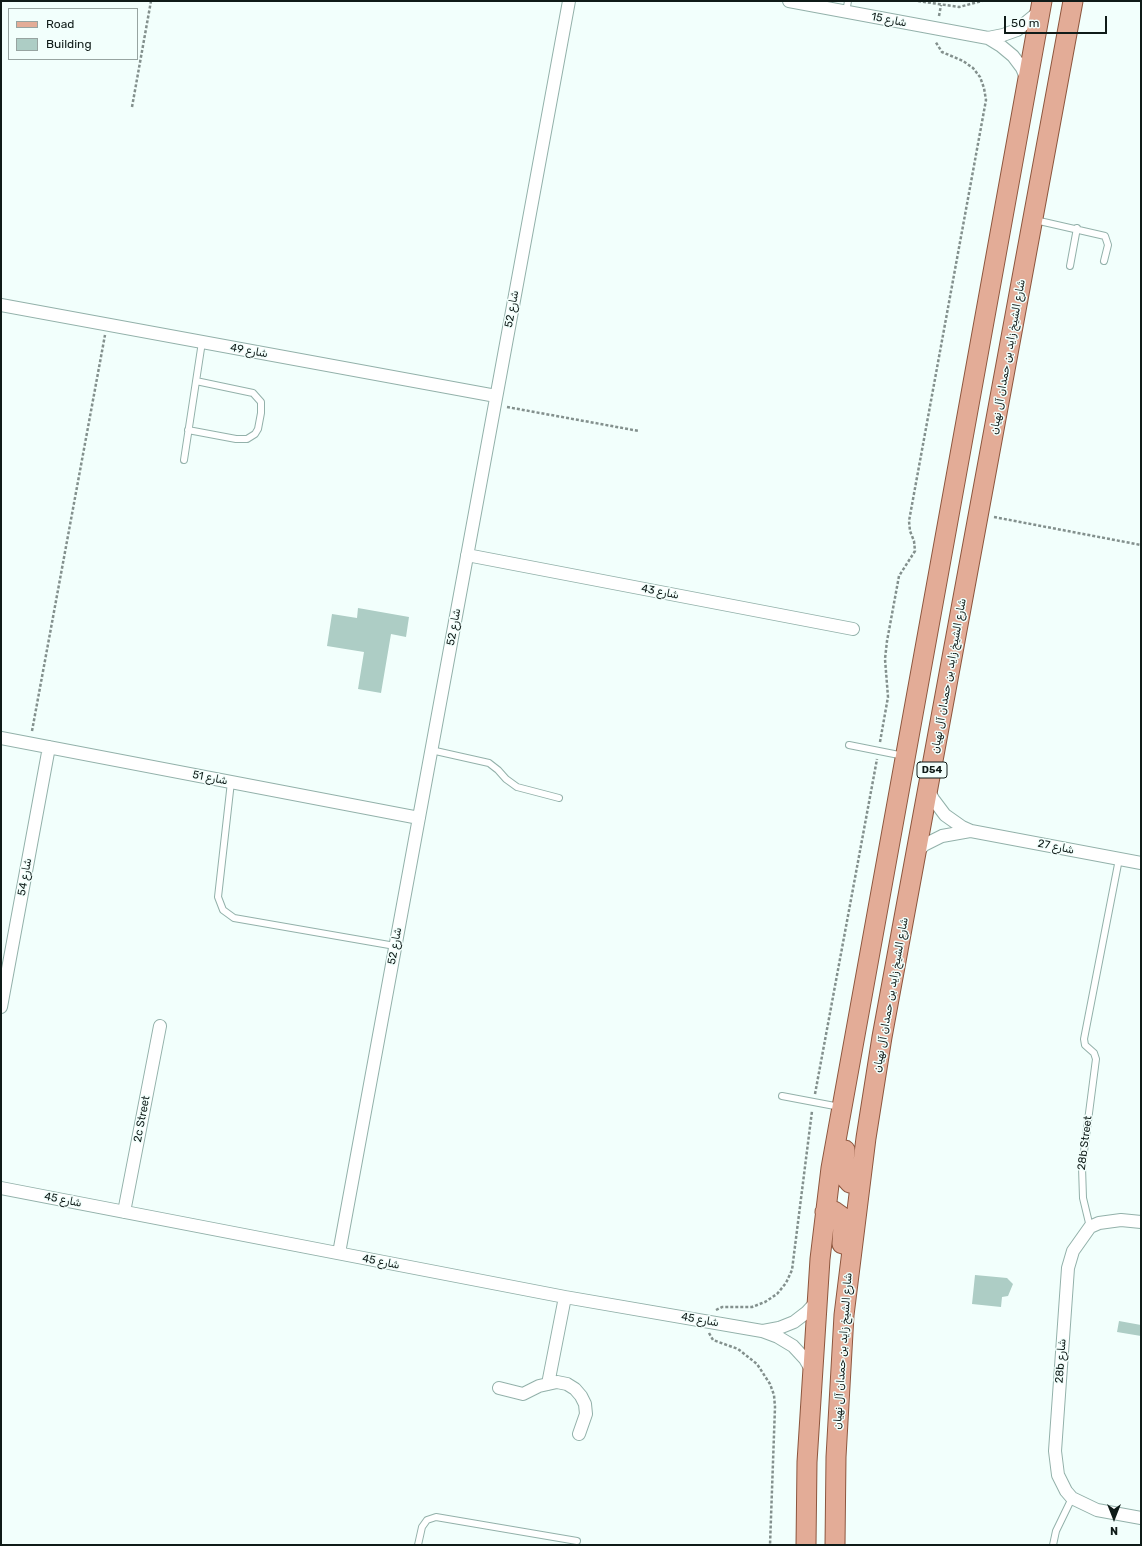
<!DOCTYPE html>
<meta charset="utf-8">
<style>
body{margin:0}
#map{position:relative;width:1142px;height:1546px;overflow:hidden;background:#f2fffc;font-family:Rubik,sans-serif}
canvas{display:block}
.frame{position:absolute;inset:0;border:2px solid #0f1b18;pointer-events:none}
.legend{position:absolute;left:8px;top:8px;width:130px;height:52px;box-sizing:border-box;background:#f2fffc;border:1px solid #97a4a1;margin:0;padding:5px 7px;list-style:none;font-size:12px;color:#0f1b18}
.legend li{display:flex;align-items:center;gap:8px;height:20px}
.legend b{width:20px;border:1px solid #97a4a1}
.north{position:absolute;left:1094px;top:1498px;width:40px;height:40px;-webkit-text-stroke:3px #f2fffc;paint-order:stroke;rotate:180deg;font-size:11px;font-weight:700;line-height:16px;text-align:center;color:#0f1b18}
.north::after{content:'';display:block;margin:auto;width:14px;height:18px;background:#0f1b18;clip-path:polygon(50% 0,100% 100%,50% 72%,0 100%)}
.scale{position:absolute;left:1004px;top:16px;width:103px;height:18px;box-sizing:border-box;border:2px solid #0f1b18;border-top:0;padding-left:5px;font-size:12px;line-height:14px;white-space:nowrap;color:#0f1b18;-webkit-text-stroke:3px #f2fffc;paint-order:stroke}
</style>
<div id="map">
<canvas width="1142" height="1546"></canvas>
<div class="frame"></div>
<ul class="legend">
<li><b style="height:5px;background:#e3ac97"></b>Road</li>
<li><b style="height:11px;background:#adcdc5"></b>Building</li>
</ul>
<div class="north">N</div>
<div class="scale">50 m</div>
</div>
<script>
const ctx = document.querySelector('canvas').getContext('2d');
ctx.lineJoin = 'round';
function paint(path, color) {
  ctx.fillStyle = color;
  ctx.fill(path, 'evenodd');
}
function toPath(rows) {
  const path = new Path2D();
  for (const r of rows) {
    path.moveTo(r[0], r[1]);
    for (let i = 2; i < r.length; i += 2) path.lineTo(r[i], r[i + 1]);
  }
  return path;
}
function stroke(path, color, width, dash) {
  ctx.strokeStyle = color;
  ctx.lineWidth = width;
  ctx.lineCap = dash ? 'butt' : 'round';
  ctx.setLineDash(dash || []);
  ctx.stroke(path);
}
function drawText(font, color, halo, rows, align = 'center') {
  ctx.font = font + ' Rubik,Vazirmatn,sans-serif';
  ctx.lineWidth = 3;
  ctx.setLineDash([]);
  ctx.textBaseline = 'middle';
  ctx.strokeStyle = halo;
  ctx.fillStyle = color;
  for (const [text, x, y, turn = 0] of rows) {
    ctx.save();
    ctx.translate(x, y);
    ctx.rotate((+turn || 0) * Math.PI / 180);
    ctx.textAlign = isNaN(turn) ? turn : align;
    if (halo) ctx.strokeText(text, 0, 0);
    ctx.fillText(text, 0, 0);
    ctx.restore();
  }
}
paint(toPath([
 [358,608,409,617,406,637,391,634,381,693,358,689,364,652,327,646,332,614,357,618],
 [975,1275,1007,1278,1013,1284,1008,1296,1002,1297,1001,1307,972,1304],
 [1119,1321,1141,1325,1141,1336,1117,1332]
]), '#adcdc5');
const lane = toPath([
 [846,12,848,1],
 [1035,220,1105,236,1108,245,1104,261],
 [1070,266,1077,228],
 [188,430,236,439,247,439,255,434,258,429,261,413,261,402,253,393,196,381],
 [184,460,202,342],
 [849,745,904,756],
 [431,750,489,763,498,770,506,779,517,787,559,798],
 [231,782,218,897,223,910,234,918,395,946],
 [782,1096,840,1107],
 [1090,1227,1083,1198,1082,1167,1096,1059,1094,1053,1085,1045,1084,1039,1119,859],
 [418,1545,422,1527,427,1520,436,1517,577,1541],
 [1053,1545,1056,1531,1072,1498]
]);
const street = toPath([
 [789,1,988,38,1001,46,1013,56,1022,68,1027,80],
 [988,38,1003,35,1017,30,1040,11],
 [1,305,496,396],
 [467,555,853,629],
 [1,738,419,818],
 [928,790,933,799,945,815,962,827,971,831,1141,863],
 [917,852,924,845,942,836,970,831],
 [1,1007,49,747],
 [1,1188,565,1297,762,1331,778,1337,793,1346,805,1359,812,1371],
 [124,1212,160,1026],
 [1141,1222,1121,1220,1099,1223,1090,1227,1073,1251,1068,1268,1055,1451,1058,1475,1066,1491,1072,1498,1097,1510,1141,1518],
 [339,1253,569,1],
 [763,1331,779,1328,794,1322,807,1312,817,1301],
 [548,1384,565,1297],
 [499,1388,523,1394,539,1386,557,1382,567,1384,575,1389,581,1396,585,1404,586,1414,579,1434]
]);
const primary = toPath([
 [845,1150,843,1175,850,1183,859,1185],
 [825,1212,834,1211,841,1216,843,1224,842,1244],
 [806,1545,807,1462,820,1259,831,1168,1042,1],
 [835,1545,836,1457,844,1315,866,1138,882,1037,1073,1]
]);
stroke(lane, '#93b1aa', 8);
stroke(street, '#93b1aa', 14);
stroke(primary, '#8d563e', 21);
stroke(toPath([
 [918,1,959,7,982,1],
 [939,16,941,5],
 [132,107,151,1],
 [507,407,639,431],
 [994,517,1141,545],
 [32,731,105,335],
 [880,742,888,697,885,659,887,641,899,576,915,551,914,541,910,531,909,521,986,100,984,88,980,77,973,68,963,61,942,52,935,41],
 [815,1094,877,759],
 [716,1310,722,1307,752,1307,765,1302,777,1294,786,1283,792,1270,812,1111],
 [709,1333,713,1340,738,1349,757,1364,770,1384,774,1395,775,1407,770,1545]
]), '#83908d', 2.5, [3, 2]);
stroke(lane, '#fff', 6);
stroke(street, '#fff', 12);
stroke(primary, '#e3ac97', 19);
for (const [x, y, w] of [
 [932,770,30]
]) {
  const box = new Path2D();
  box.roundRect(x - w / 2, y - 8, w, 16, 3);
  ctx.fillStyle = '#f2fffc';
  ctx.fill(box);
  stroke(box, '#0f1b18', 1);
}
drawText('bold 10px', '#0f1b18', null, [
 ["D54",932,770]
]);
drawText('11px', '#0f1b18', '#f2fffc', [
 ["شارع 15",889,20,11],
 ["شارع 52",512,309,-80],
 ["شارع 49",249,351,10],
 ["شارع الشيخ زايد بن حمدان آل نهيان",1008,357,-80],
 ["شارع 43",660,592,11],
 ["شارع 52",454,627,-80],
 ["شارع الشيخ زايد بن حمدان آل نهيان",949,676,-80],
 ["شارع 51",210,778,11],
 ["شارع 27",1056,847,11],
 ["شارع 54",25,877,-80],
 ["شارع 52",395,946,-80],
 ["شارع الشيخ زايد بن حمدان آل نهيان",891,995,-80],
 ["2c Street",142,1119,-79],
 ["28b Street",1085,1143,-83],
 ["شارع 45",63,1200,11],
 ["شارع 45",381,1262,11],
 ["شارع 45",700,1320,10],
 ["شارع الشيخ زايد بن حمدان آل نهيان",843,1351,-86],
 ["28b شارع",1061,1361,-86]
]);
</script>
